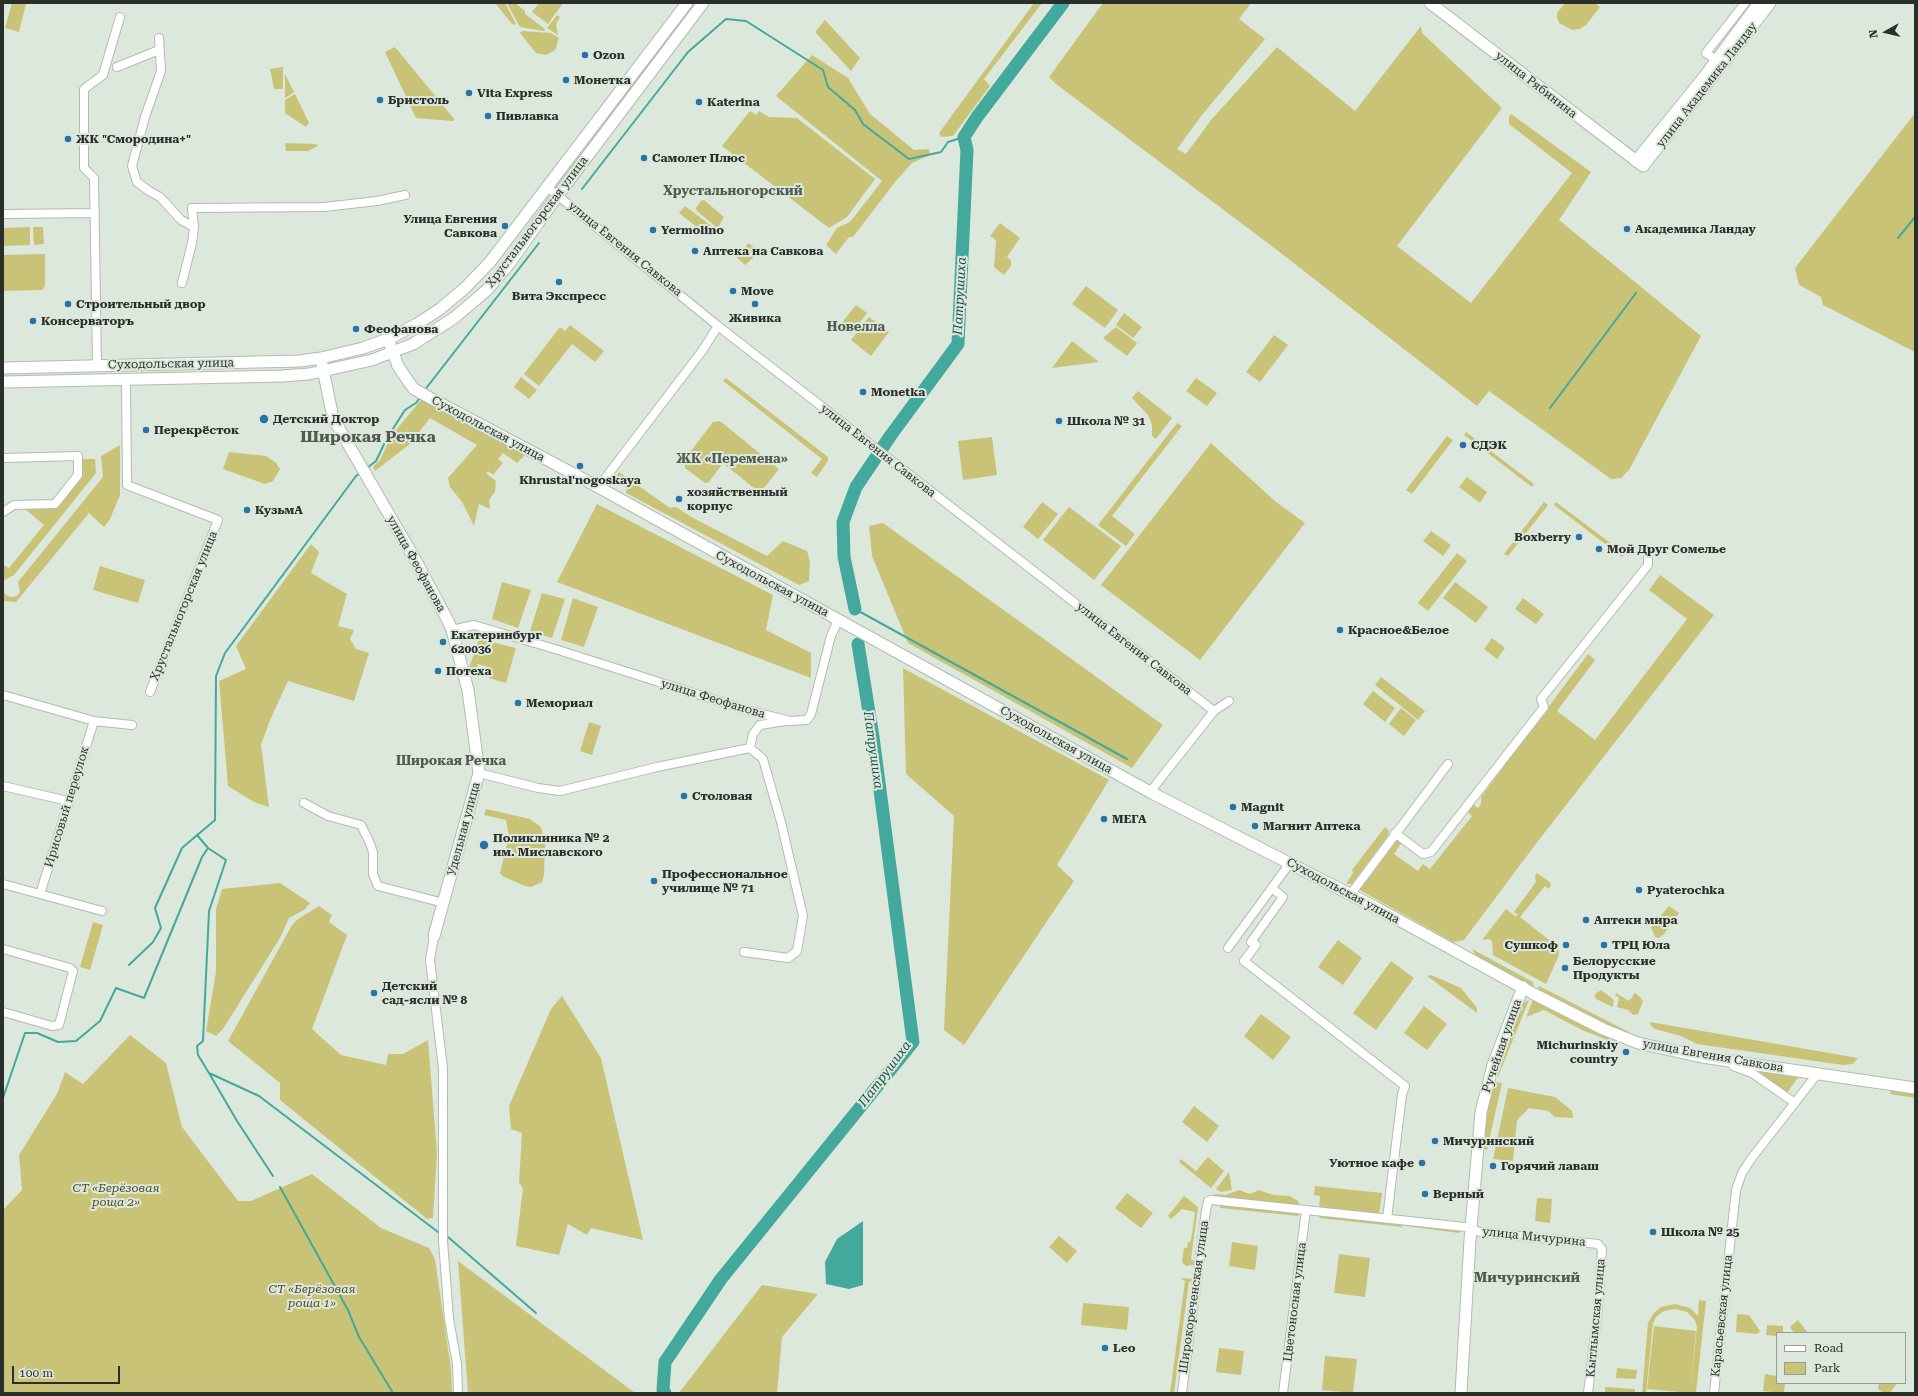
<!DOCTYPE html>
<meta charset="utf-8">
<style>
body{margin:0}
#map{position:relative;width:1918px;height:1396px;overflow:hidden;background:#dde8dc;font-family:"Roboto Serif",serif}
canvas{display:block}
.frame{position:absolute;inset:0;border:4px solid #2b2f2b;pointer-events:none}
.legend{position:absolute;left:1776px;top:1332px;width:130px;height:52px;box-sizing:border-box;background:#dde8dc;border:1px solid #969e95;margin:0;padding:5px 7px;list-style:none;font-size:12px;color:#2b2f2b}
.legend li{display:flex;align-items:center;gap:8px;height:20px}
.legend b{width:20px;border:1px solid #969e95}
.north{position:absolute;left:1866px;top:12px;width:40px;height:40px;-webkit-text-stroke:3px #dde8dc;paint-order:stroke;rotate:262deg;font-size:11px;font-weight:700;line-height:16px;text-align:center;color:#2b2f2b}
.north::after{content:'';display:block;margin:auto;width:14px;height:18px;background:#2b2f2b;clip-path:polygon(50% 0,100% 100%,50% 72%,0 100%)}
.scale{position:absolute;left:12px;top:1366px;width:108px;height:18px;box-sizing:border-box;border:2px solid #2b2f2b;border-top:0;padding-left:5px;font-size:12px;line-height:14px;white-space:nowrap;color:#2b2f2b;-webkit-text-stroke:3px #dde8dc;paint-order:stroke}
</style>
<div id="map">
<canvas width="1918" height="1396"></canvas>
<div class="frame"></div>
<ul class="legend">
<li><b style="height:5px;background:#fff"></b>Road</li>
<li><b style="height:11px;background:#c9c377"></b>Park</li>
</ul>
<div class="north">N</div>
<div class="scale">100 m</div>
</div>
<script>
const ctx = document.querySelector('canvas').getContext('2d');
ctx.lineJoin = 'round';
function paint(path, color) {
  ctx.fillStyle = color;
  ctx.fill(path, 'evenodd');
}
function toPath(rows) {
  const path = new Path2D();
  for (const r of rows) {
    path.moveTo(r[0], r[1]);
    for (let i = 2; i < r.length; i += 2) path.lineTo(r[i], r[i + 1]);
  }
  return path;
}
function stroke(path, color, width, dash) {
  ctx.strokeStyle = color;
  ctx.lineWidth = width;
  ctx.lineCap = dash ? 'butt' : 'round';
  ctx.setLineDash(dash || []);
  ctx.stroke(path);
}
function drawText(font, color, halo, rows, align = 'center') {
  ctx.font = font + ' "Roboto Serif",serif';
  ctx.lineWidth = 4;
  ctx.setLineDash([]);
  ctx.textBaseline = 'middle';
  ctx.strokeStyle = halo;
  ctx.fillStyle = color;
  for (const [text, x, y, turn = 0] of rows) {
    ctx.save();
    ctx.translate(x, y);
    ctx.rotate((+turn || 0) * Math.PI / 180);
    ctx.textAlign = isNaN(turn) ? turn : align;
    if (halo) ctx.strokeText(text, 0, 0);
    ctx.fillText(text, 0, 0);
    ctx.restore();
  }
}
paint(toPath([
 [12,3,26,4,19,32,5,28],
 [495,3,505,3,516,24,513,25],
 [507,3,515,3,525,11,525,14,545,29,544,31,520,27],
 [539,3,563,3,548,24,532,12],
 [1034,3,1042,3,984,79,990,86,953,136,941,137,939,133],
 [1103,3,1251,3,1239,19,1265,39,1202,115,1177,149,1186,154,1211,120,1277,47,1355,111,1421,26,1422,33,1502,108,1397,246,1471,303,1572,173,1509,124,1509,117,1511,114,1591,172,1559,220,1701,336,1629,470,1621,478,1611,479,1489,391,1477,406,1277,250,1056,84,1049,77],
 [1565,3,1595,3,1600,7,1586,25,1580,29,1572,30,1559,23,1557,18,1557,13],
 [557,15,560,17,556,24,558,35,547,28],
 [825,20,860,58,851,71,815,32],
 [522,31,551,33,559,38,555,50,546,55,536,53,520,33],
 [395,47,455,120,453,121,416,118,385,52],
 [812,55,848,78,870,114,914,150,929,149,930,155,912,163,895,182,853,237,849,237,836,254,826,245,837,228,850,222,882,181,776,96],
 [283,67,283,89,274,89,270,69],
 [285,74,294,92,285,98],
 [295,94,309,123,306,127,285,113,285,100],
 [750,111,756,115,759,111,769,117,797,118,875,179,847,217,829,228,722,146],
 [1915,113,1915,352,1823,305,1821,297,1799,285,1795,268],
 [285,143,316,144,318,146,308,151,286,151],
 [704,200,724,217,719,226,716,227,697,211,696,208,701,201],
 [685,206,714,228,708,236,679,213],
 [1000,223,1020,238,1007,257,1011,260,1011,266,1004,275,994,267,996,240,990,236],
 [30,227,30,245,3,246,3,228],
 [33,227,43,227,44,244,34,245],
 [748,243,753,246,753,258,745,265,737,258],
 [45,254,45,286,42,290,4,291,3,255],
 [1086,286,1118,310,1105,328,1072,304],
 [856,305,867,313,851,334,840,325],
 [1124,313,1142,327,1133,338,1116,325],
 [869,317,889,332,871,356,851,340],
 [570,325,604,351,595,362,572,344,539,386,524,374,560,327,565,331],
 [1116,327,1137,343,1127,356,1103,338],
 [1274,335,1288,345,1260,382,1246,372],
 [1072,341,1099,362,1052,368],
 [521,377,537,390,529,399,514,387],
 [726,378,828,457,828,461,817,477,811,473,822,459,723,381],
 [1196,378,1217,393,1207,406,1186,391],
 [1138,391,1172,418,1156,439,1152,436,1152,425,1148,415,1132,398],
 [421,400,432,404,523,453,524,456,517,463,503,453,498,459,503,463,493,475,488,471,486,473,496,481,495,492,489,500,490,509,479,504,474,526,462,502,450,487,448,478,477,445,430,418,410,444,375,471,373,467,380,460,392,435],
 [720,421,779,469,760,493,723,463,709,482,705,483,685,468,685,459,713,422],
 [1177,423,1182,426,1112,516,1135,534,1126,546,1098,525],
 [1466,432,1534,484,1532,487,1464,435],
 [1447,436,1453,440,1412,494,1406,490],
 [992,437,997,475,963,480,958,441],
 [1211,443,1276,502,1305,523,1200,660,1101,585],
 [120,445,120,495,110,519,104,527,89,513,16,602,3,601,3,591,6,595,11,597,17,596,20,592,18,582,103,477,101,456],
 [229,452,266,456,276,463,280,469,273,481,265,484,223,469],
 [82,459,95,459,96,473,14,575,3,581,3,565,9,568,44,525,24,508,55,508,82,473],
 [619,472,670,508,676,507,693,518,767,556,783,541,807,551,810,561,809,581,799,585,626,493,627,488,614,480],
 [1467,477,1487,492,1480,503,1459,487],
 [1042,502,1058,514,1038,539,1023,527],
 [1544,502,1548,505,1508,556,1504,554],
 [1556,502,1625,554,1622,557,1554,505],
 [597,504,773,595,766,630,811,653,811,678,557,582],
 [1069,507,1121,546,1094,580,1043,540],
 [883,523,1163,725,1132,768,908,643,872,556,869,526],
 [1431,531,1451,545,1443,556,1423,541],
 [311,544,319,552,311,573,347,594,338,626,354,630,350,639,356,649,369,653,354,701,288,681,270,720,261,745,269,807,254,802,228,786,219,681,246,669,236,646],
 [1457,553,1467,561,1428,611,1418,603],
 [100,566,145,580,138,603,93,590],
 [1660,575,1714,615,1535,845,1464,940,1453,942,1358,889,1395,842,1399,839,1402,842,1394,854,1418,871,1423,864,1430,869,1472,816,1468,812,1473,804,1478,808,1481,804,1481,797,1588,654,1595,660,1557,711,1595,740,1687,619,1649,590],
 [502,582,531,590,518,628,492,619],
 [1455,582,1488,607,1476,623,1443,598],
 [542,593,565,599,552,638,530,631],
 [573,598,598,607,584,647,561,640],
 [1523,598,1544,614,1536,624,1515,609],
 [1492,638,1505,648,1497,659,1484,649],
 [479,639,516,648,506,683,489,678,491,668,478,664,475,670,469,668],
 [903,668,1109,780,1057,865,1074,881,964,1045,944,1030,954,816,906,774],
 [1381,677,1425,711,1418,720,1375,685],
 [1373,691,1395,708,1385,722,1363,704],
 [1401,708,1416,720,1404,736,1389,724],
 [589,722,601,726,592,755,580,751],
 [486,809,530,819,541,827,545,843,544,875,542,882,531,887,525,886,502,876,500,873,509,836,506,820,484,815],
 [1385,827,1389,831,1388,836,1352,884,1346,884,1353,873,1352,870],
 [1537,873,1550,882,1551,885,1549,889,1545,886,1520,917,1558,947,1559,955,1546,984,1493,955,1492,941,1489,939,1482,940,1506,909,1515,916,1518,915,1514,912,1536,882,1535,876],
 [280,883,310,903,304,910,289,918,280,938,223,1029,216,1036,206,1031,216,972,216,909,222,889],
 [319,906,332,915,329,922,347,935,312,1029,341,1055,386,1065,388,1054,403,1054,428,1040,437,1153,433,1218,427,1219,280,1100,280,1083,228,1041,292,925,298,919],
 [1669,906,1679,913,1664,934,1659,938,1655,937,1651,927],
 [93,922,103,925,90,970,80,967],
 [1338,940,1362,958,1343,985,1318,967],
 [1472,949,1533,982,1534,988,1477,957],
 [1391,961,1414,978,1376,1030,1353,1013],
 [1431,975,1461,988,1477,1008,1477,1013,1427,976],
 [1539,986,1629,1032,1620,1031,1538,990],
 [1601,990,1614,1000,1613,1007,1596,999,1594,995],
 [1616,993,1629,1001,1635,993,1639,996,1643,1001,1638,1014,1633,1015,1628,1010,1617,1007,1619,998,1615,995],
 [562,996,601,1058,643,1240,591,1228,587,1235,568,1224,559,1255,516,1246,523,1188,519,1183,522,1133,511,1129,509,1106,551,1009],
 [1529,1000,1498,1077,1495,1077,1519,1009,1526,1001],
 [1533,1000,1602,1034,1615,1043,1582,1030,1544,1010,1526,1017],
 [1424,1006,1447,1024,1427,1050,1404,1033],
 [1261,1014,1291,1037,1273,1060,1244,1036],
 [1650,1022,1858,1058,1853,1064,1843,1065,1697,1044,1681,1036,1655,1029,1651,1026],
 [130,1035,166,1063,182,1127,238,1201,251,1201,312,1174,381,1228,429,1248,435,1259,451,1369,452,1393,3,1393,3,1210,22,1190,19,1155,57,1094,65,1072,83,1084],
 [1751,1068,1799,1076,1787,1093],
 [1494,1082,1502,1083,1487,1150,1484,1149,1481,1142,1483,1123],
 [1508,1088,1555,1097,1572,1111,1573,1118,1555,1117,1548,1111,1529,1108,1517,1120,1513,1161,1493,1159],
 [1892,1089,1915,1091,1915,1098,1890,1094],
 [1194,1106,1219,1126,1207,1142,1182,1122],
 [1208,1157,1224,1171,1211,1188,1179,1162,1181,1159,1196,1171],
 [1229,1172,1232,1190,1221,1192,1217,1190,1216,1189],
 [1315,1186,1382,1193,1379,1215,1319,1208,1320,1196,1314,1195],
 [1239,1190,1250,1194,1259,1190,1273,1195,1290,1196,1298,1201,1300,1206,1214,1197,1215,1194,1225,1195],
 [1127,1193,1153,1213,1141,1228,1115,1208],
 [1184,1196,1198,1207,1191,1259,1196,1262,1194,1265,1186,1266,1182,1262,1184,1248,1187,1248,1188,1242,1191,1241,1195,1212,1182,1209,1171,1219,1168,1216],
 [1537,1198,1552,1199,1550,1223,1535,1221],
 [1220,1204,1299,1212,1298,1216,1220,1208],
 [1320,1215,1401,1223,1402,1227,1319,1218],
 [1408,1224,1460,1230,1461,1231,1459,1233,1406,1226],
 [1059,1236,1077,1251,1067,1263,1049,1247],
 [1232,1242,1258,1246,1255,1270,1229,1266],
 [1339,1254,1370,1258,1365,1297,1334,1293],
 [458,1261,635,1393,468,1393],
 [1180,1278,1194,1279,1189,1282,1174,1393,1170,1393,1185,1281],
 [762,1285,818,1294,782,1337,777,1393,679,1393],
 [1699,1300,1706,1301,1696,1393,1690,1393,1697,1327,1695,1320,1687,1312,1676,1309,1664,1311,1657,1316,1653,1323,1646,1393,1642,1393,1648,1323,1653,1314,1661,1307,1675,1304,1690,1308,1698,1316],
 [1083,1303,1129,1307,1127,1330,1081,1325],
 [1737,1314,1749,1315,1760,1331,1757,1334,1736,1332],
 [1798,1320,1808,1333,1794,1333,1790,1327],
 [1767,1325,1783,1326,1783,1333,1777,1333,1777,1336,1766,1335],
 [1654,1326,1696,1331,1690,1393,1647,1389],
 [1219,1348,1244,1351,1241,1375,1216,1372],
 [1325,1356,1357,1359,1353,1393,1322,1390],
 [1617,1368,1637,1370,1636,1379,1616,1378],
 [1765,1374,1777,1376,1777,1383,1785,1383,1784,1393,1763,1391],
 [1879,1383,1897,1383,1890,1393,1884,1393,1878,1389],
 [1605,1387,1635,1389,1635,1393,1605,1393]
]), '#c9c377');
paint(toPath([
 [863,1221,863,1285,849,1289,826,1284,825,1262,837,1239]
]), '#43a99c');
stroke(toPath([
 [582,189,688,52,726,19,746,21,823,70,828,87,855,110,863,124,909,159,941,152,948,142,964,137],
 [1898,238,1915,217],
 [424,391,539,243],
 [1550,408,1636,293],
 [367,468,376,461,387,438,405,410,416,403,421,396],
 [855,609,1127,759],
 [197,835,208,848,226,860,209,911,203,1041,197,1046,198,1055,209,1073,259,1096,438,1232],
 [129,965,153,942,161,928,155,908,182,848,215,820,216,676,225,653,356,476,360,473],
 [209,1073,237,1121,273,1176],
 [3,1098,25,1033,37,1033,58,1042,76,1041,100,1021,116,988,144,998,202,857,208,848],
 [280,1187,348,1310,359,1337,393,1393],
 [448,1237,536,1313]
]), '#43a99c', 2);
stroke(toPath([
 [855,609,844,557,843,522,856,487,891,435,958,344,967,150,964,137,977,117,1063,3],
 [665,1393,663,1390,665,1362,721,1279,913,1042,873,737,858,644]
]), '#43a99c', 13);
const street = toPath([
 [159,38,161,71,145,117,132,166,137,182,149,191,160,197,181,220,194,227],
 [1716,60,1706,53,1745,3],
 [117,67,159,50],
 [546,186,718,326,1214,711],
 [3,214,95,213],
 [182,283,192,243,194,227,192,208,324,207,377,201,405,195],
 [97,366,94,178,84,168,84,89,103,75,120,17],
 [126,379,127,485,218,520,150,692],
 [3,458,78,456,78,475,55,504,14,505,3,512],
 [599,489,606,477,702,351,718,326],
 [452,630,474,625,555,649,747,710,790,721,807,720,811,714,831,636,836,625,835,617],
 [3,695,94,721,132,725],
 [479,773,538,788,560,791,657,767,750,748,753,734,760,725,785,721],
 [3,786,68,801],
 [1150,792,1214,711,1229,701],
 [304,803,328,816,361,825,369,841,373,852,373,874,378,886,444,903],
 [1395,833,1423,854,1431,852,1544,707,1541,699,1648,565,1648,558],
 [3,884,102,911],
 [1272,888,1283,897,1251,942,1256,945,1244,961,1405,1086,1402,1094,1387,1219],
 [40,894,94,721],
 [1350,895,1448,764],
 [434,936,430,960,443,1068,443,1241,449,1319,457,1364,458,1393],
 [1228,948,1290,863],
 [3,949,70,968,73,971,59,1025,52,1026,3,1012],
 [744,952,788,958,797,951,803,916,781,822,763,759,750,748],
 [1733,1066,1752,1073,1795,1103],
 [1182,1393,1206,1210,1208,1201,1212,1200,1465,1227,1480,1232,1598,1244,1602,1249,1598,1308,1588,1393],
 [1283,1393,1306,1210],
 [1714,1393,1736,1190,1742,1173,1751,1159,1818,1073]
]);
const secondary = toPath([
 [1430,3,1643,166,1770,3],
 [1636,161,1704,77,1759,3],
 [388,339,398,366,408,381,414,389,432,399,589,482,1150,792,1375,907,1534,994,1603,1029,1638,1043,1702,1057,1915,1088],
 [322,364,333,418,416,561,448,621,452,630,468,690,479,773,434,936],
 [3,368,300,361,321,358,363,348,388,339,417,324,440,309,465,288,490,262,687,3],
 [3,382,282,376,309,374,372,360,413,344,454,318,488,289,509,264,558,195,703,3],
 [1461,1393,1470,1240,1481,1112,1493,1065,1523,987]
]);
stroke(street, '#b1bcb1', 10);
stroke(secondary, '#b1bcb1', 13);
stroke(street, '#fff', 8);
stroke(secondary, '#fff', 11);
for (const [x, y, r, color] of [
 [585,55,4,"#2773a6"],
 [566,80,4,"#2773a6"],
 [469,93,4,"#2773a6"],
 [380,100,4,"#2773a6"],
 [699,102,4,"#2773a6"],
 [488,116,4,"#2773a6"],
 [68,139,4,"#2773a6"],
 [644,158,4,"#2773a6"],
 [505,226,4,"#2773a6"],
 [1627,229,4,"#2773a6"],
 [653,230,4,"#2773a6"],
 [695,251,4,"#2773a6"],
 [559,282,4,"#2773a6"],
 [733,291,4,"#2773a6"],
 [68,304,4,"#2773a6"],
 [755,304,4,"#2773a6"],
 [33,321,4,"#2773a6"],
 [356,329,4,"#2773a6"],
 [863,392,4,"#2773a6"],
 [264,419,5,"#2773a6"],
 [1059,421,4,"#2773a6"],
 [146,430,4,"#2773a6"],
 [1463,445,4,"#2773a6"],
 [580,466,4,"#2773a6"],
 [679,499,4,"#2773a6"],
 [247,510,4,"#2773a6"],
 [1579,537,4,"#2773a6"],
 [1599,549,4,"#2773a6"],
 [1340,630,4,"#2773a6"],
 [443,642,4,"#2773a6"],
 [438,671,4,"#2773a6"],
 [518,703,4,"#2773a6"],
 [684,796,4,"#2773a6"],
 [1233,807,4,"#2773a6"],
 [1104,819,4,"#2773a6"],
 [1255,826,4,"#2773a6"],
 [484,845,5,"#2773a6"],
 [654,881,4,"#2773a6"],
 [1639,890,4,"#2773a6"],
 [1586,920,4,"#2773a6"],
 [1566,945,4,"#2773a6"],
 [1604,945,4,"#2773a6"],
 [1565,968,4,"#2773a6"],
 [374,993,4,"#2773a6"],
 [1626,1052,4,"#2773a6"],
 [1435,1141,4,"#2773a6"],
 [1422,1163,4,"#2773a6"],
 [1493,1166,4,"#2773a6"],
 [1425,1194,4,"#2773a6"],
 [1653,1232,4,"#2773a6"],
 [1105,1348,4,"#2773a6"]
]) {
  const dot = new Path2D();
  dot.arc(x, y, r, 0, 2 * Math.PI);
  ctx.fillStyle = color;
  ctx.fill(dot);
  stroke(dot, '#dde8dc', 1.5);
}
drawText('bold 12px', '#2b2f2b', '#dde8dc', [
 ["Ozon",593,55],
 ["Монетка",574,80],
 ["Vita Express",477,93],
 ["Бристоль",388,100],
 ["Katerina",707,102],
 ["Пивлавка",496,116],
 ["ЖК \"Смородина+\"",76,139],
 ["Самолет Плюс",652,158],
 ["Улица Евгения",497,219,"right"],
 ["Савкова",497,233,"right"],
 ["Академика Ландау",1635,229],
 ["Yermolino",661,230],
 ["Аптека на Савкова",703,251],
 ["Move",741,291],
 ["Вита Экспресс",559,296,"center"],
 ["Строительный двор",76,304],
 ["Живика",755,318,"center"],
 ["Консерваторъ",41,321],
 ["Феофанова",364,329],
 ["Monetka",871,392],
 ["Детский Доктор",273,419],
 ["Школа № 31",1067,421],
 ["Перекрёсток",154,430],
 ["СДЭК",1471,445],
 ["Khrustal'nogoskaya",580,480,"center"],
 ["хозяйственный",687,492],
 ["корпус",687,506],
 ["КузьмА",255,510],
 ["Boxberry",1571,537,"right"],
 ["Мой Друг Сомелье",1607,549],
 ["Красное&Белое",1348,630],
 ["Екатеринбург",451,635],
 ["620036",451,649],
 ["Потеха",446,671],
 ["Мемориал",526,703],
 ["Столовая",692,796],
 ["Magnit",1241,807],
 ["МЕГА",1112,819],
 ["Магнит Аптека",1263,826],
 ["Поликлиника № 2",493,838],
 ["им. Миславского",493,852],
 ["Профессиональное",662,874],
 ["училище № 71",662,888],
 ["Pyaterochka",1647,890],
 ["Аптеки мира",1594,920],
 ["Сушкоф",1558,945,"right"],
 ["ТРЦ Юла",1612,945],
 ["Белорусские",1573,961],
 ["Продукты",1573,975],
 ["Детский",382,986],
 ["сад-ясли № 8",382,1000],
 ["Michurinskiy",1618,1045,"right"],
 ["country",1618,1059,"right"],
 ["Мичуринский",1443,1141],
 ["Уютное кафе",1414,1163,"right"],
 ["Горячий лаваш",1501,1166],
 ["Верный",1433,1194],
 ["Школа № 25",1661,1232],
 ["Leo",1113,1348]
], 'left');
drawText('12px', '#2b2f2b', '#dde8dc', [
 ["улица Рябинина",1536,85,38],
 ["улица Академика Ландау",1707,85,-52],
 ["Хрустальногорская улица",537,222,-53],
 ["улица Евгения Савкова",625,249,39],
 ["Суходольская улица",171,364,-1],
 ["Суходольская улица",488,429,28],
 ["улица Евгения Савкова",878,451,38],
 ["улица Феофанова",416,564,61],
 ["Суходольская улица",772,584,28],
 ["Хрустальногорская улица",184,606,-68],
 ["улица Евгения Савкова",1134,649,38],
 ["улица Феофанова",713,699,17],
 ["Суходольская улица",1056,740,29],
 ["Ирисовый переулок",67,807,-73],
 ["Удельная улица",464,829,-75],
 ["Суходольская улица",1343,891,28],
 ["Ручейная улица",1502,1046,-71],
 ["улица Евгения Савкова",1713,1056,10],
 ["улица Мичурина",1534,1237,6],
 ["Широкореченская улица",1194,1297,-82],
 ["Цветоносная улица",1295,1302,-83],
 ["Карасьевская улица",1722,1316,-84],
 ["Кытлымская улица",1596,1318,-85]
]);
drawText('italic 12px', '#4e4b22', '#dde8dc', [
 ["СТ «Берёзовая",116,1188],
 ["роща 2»",116,1202],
 ["СТ «Берёзовая",312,1289],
 ["роща 1»",312,1303]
]);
drawText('bold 13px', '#505a50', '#dde8dc', [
 ["Хрустальногорский",733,191],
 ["Новелла",856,327],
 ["ЖК «Перемена»",732,459],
 ["Широкая Речка",451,761]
]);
drawText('italic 13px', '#18524b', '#dde8dc', [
 ["Патрушиха",960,296,-87],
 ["Патрушиха",873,750,82],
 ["Патрушиха",885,1074,-53]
]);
drawText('bold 14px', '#505a50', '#dde8dc', [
 ["Мичуринский",1527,1278]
]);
drawText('bold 16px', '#505a50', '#dde8dc', [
 ["Широкая Речка",368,437]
]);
</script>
